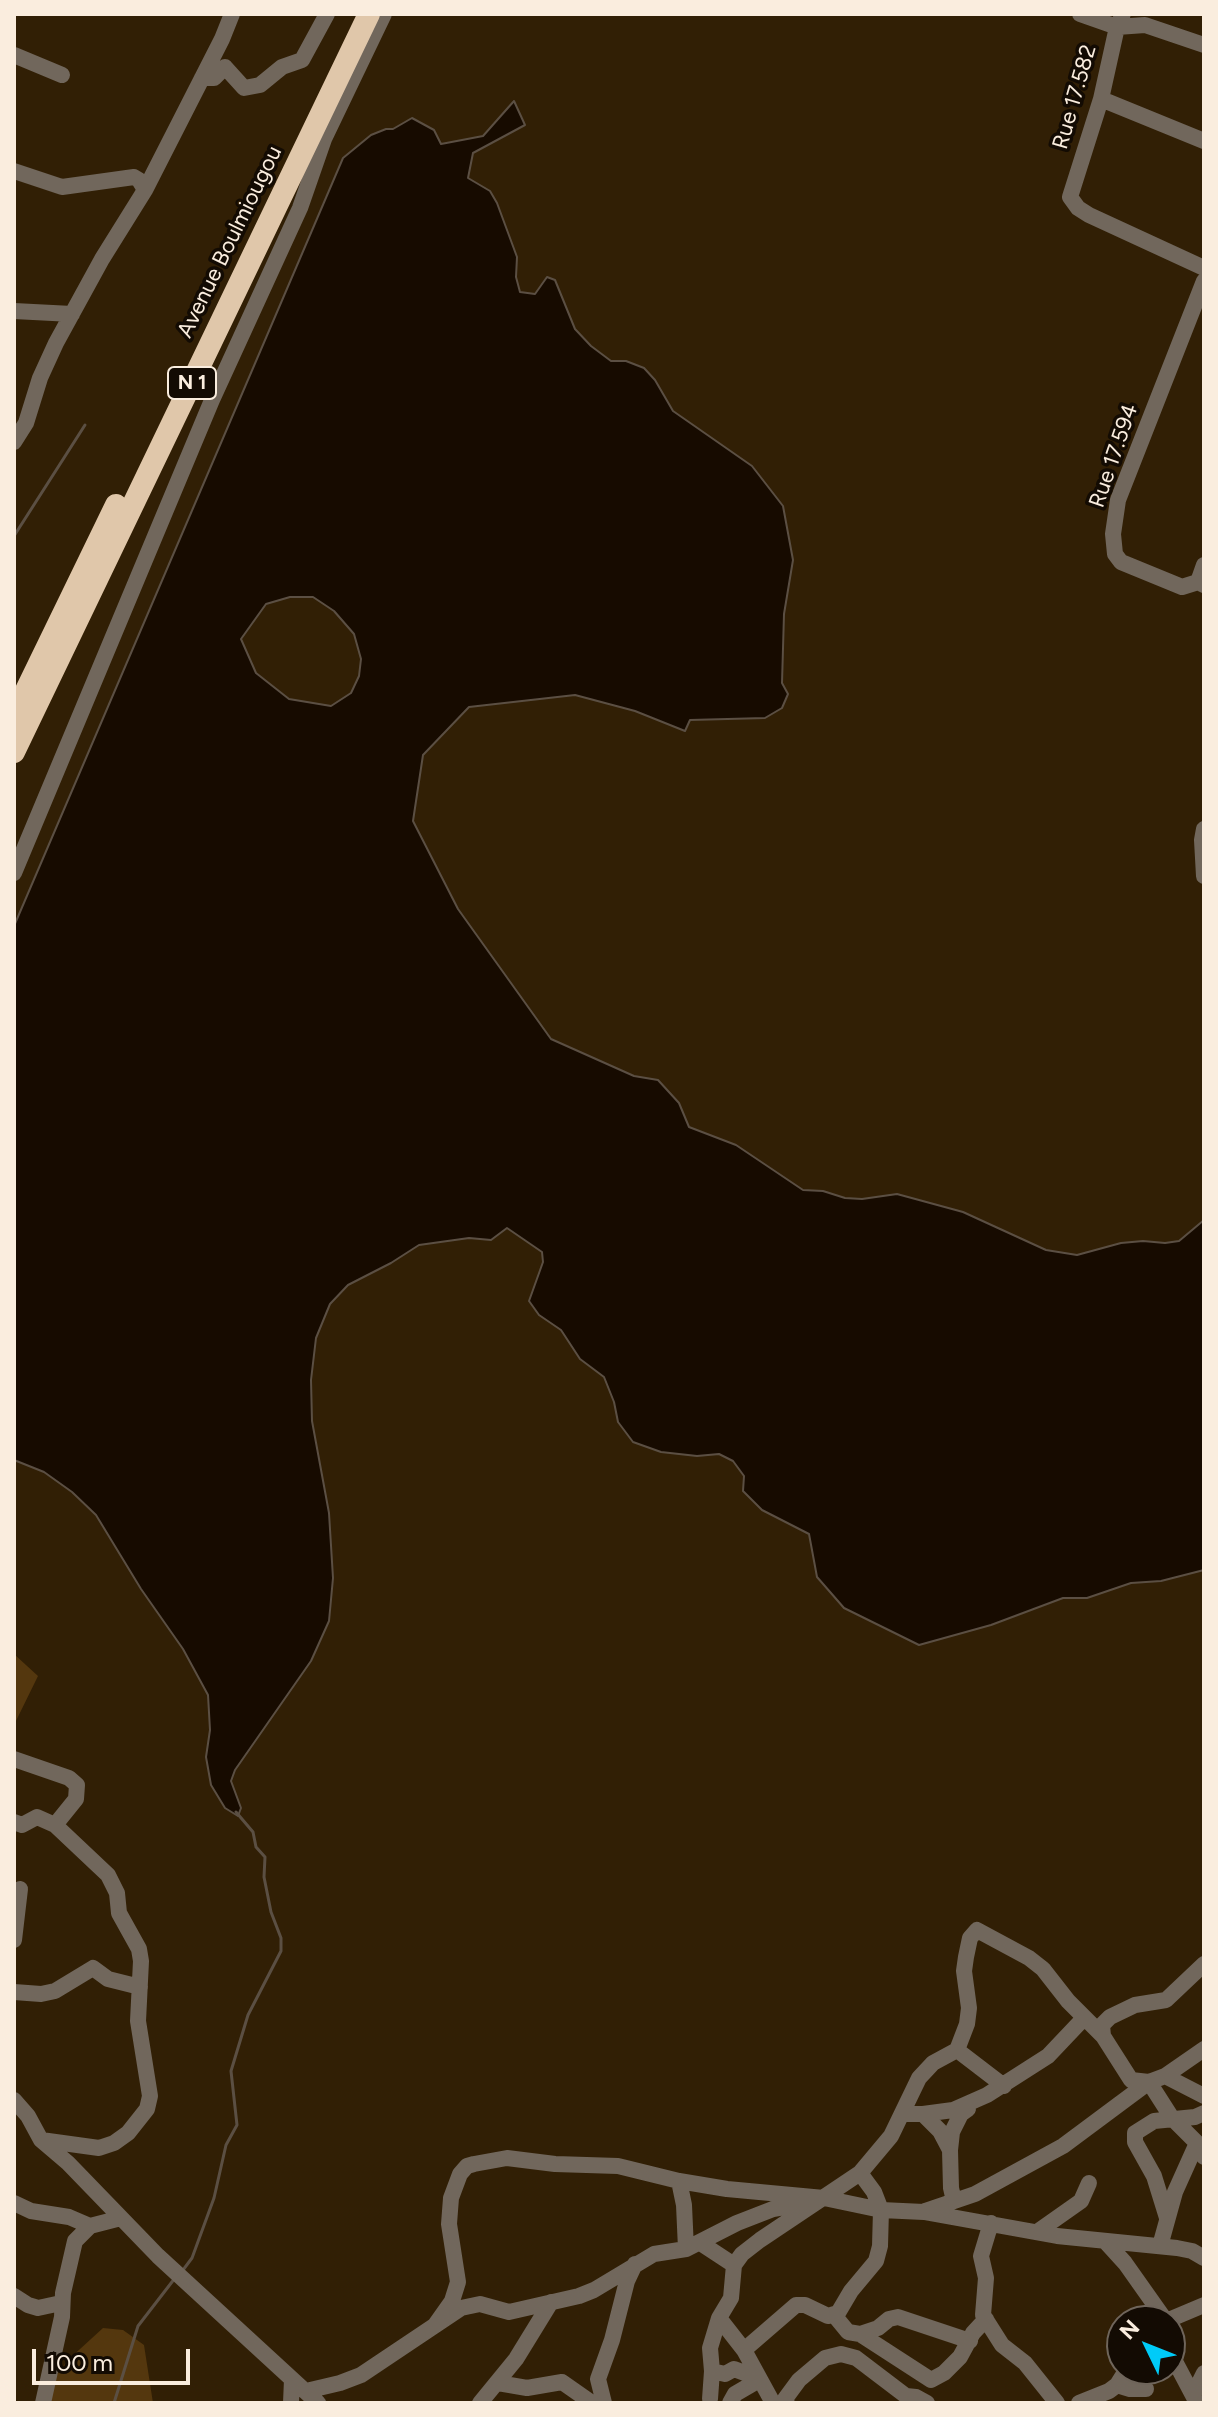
<!DOCTYPE html>
<style>
body{margin:0}
#map{position:relative;width:1218px;height:2417px;overflow:hidden;background:#311f05;font-family:Figtree,sans-serif}
canvas{display:block}
.frame{position:absolute;inset:0;border:16px solid #faedde;pointer-events:none}
.north{position:absolute;left:1106px;top:2305px;width:80px;height:80px;box-sizing:border-box;background:#130b03;border:2px solid #6f655b;border-radius:50%;rotate:313deg;font-size:22px;font-weight:700;line-height:32px;text-align:center;color:#faedde}
.north::after{content:'';display:block;margin:auto;width:28px;height:36px;background:#00cbf8;clip-path:polygon(50% 0,100% 100%,50% 72%,0 100%)}
.scale{position:absolute;left:32px;top:2349px;width:158px;height:36px;box-sizing:border-box;border:4px solid #faedde;border-top:0;padding-left:10px;font-size:24px;line-height:28px;white-space:nowrap;color:#faedde;-webkit-text-stroke:6px #130b03;paint-order:stroke}
</style>
<div id="map">
<canvas width="1218" height="2417"></canvas>
<div class="frame"></div>
<div class="north">N</div>
<div class="scale">100 m</div>
</div>
<script>
const ctx = document.querySelector('canvas').getContext('2d');
ctx.lineJoin = 'round';
function paint(path, color) {
  ctx.fillStyle = color;
  ctx.fill(path, 'evenodd');
}
function toPath(rows) {
  const path = new Path2D();
  for (const r of rows) {
    path.moveTo(r[0], r[1]);
    for (let i = 2; i < r.length; i += 2) path.lineTo(r[i], r[i + 1]);
  }
  return path;
}
function stroke(path, color, width, dash) {
  ctx.strokeStyle = color;
  ctx.lineWidth = width;
  ctx.lineCap = dash ? 'butt' : 'round';
  ctx.setLineDash(dash || []);
  ctx.stroke(path);
}
function drawText(font, color, halo, rows, align = 'center') {
  ctx.font = font + ' Figtree,sans-serif';
  ctx.lineWidth = 7;
  ctx.setLineDash([]);
  ctx.textBaseline = 'middle';
  ctx.strokeStyle = halo;
  ctx.fillStyle = color;
  for (const [text, x, y, turn = 0] of rows) {
    ctx.save();
    ctx.translate(x, y);
    ctx.rotate((+turn || 0) * Math.PI / 180);
    ctx.textAlign = isNaN(turn) ? turn : align;
    if (halo) ctx.strokeText(text, 0, 0);
    ctx.fillText(text, 0, 0);
    ctx.restore();
  }
}
paint(toPath([
 [14,1654,38,1676,14,1725],
 [103,2328,123,2330,144,2345,153,2403,51,2403,52,2381,68,2360]
]), '#54370e');
const water = toPath([
 [514,101,525,125,473,153,468,178,490,191,497,203,517,257,516,277,520,292,535,294,547,277,555,280,575,329,591,346,611,361,626,361,644,368,655,380,673,411,752,466,783,506,793,560,784,614,782,683,788,694,782,708,765,718,690,720,685,731,635,711,575,695,469,707,423,755,413,821,458,909,551,1039,634,1076,658,1080,679,1103,689,1127,736,1145,803,1190,823,1191,845,1198,862,1199,897,1194,963,1212,1046,1250,1077,1255,1121,1243,1143,1241,1165,1243,1179,1241,1204,1220,1204,1570,1161,1581,1131,1583,1087,1598,1063,1598,991,1625,919,1645,844,1608,817,1577,809,1534,762,1510,743,1491,744,1476,733,1461,719,1454,697,1456,661,1452,633,1442,618,1422,614,1402,604,1377,580,1359,561,1330,539,1315,529,1301,543,1262,542,1252,507,1228,491,1240,469,1238,419,1245,391,1263,348,1285,330,1304,316,1338,311,1380,312,1421,329,1513,333,1578,329,1621,311,1661,235,1770,231,1781,241,1808,238,1816,225,1808,211,1785,206,1757,210,1730,208,1695,183,1649,141,1589,96,1515,72,1492,44,1472,14,1460,14,926,343,158,371,135,386,129,393,129,412,118,434,130,441,144,483,136,514,101],
 [290,597,313,597,334,611,354,634,361,659,359,676,351,693,331,706,289,699,256,673,241,639,266,604,290,597]
]);
paint(water, '#170b00');
stroke(water, '#5b4f43', 2);
stroke(toPath([
 [14,536,85,425],
 [183,2270,192,2258,214,2198,226,2145,237,2125,231,2071,248,2015,281,1951,281,1938,271,1912,264,1877,265,1857,256,1847,253,1832,236,1812],
 [114,2403,138,2326,175,2278]
]), '#5b4f43', 3);
stroke(toPath([
 [1080,14,1117,27,1145,25,1204,45],
 [1123,14,1117,27,1101,99,1070,197,1078,208,1089,215,1204,268],
 [14,55,62,75],
 [202,78,214,78,225,67,244,88,260,85,282,67,302,60,327,14],
 [1101,99,1204,141],
 [14,171,62,187,134,177,139,180,145,190],
 [1204,281,1118,500,1113,534,1115,554,1121,562,1182,587,1198,582,1204,585],
 [14,311,72,314],
 [14,442,26,423,40,378,56,343,102,259,145,190,222,39,232,14],
 [1198,582,1204,565],
 [1204,829,1202,840,1204,876],
 [14,873,212,400,300,208,324,139,384,14],
 [14,1759,69,1778,77,1785,76,1799,55,1825],
 [14,1822,22,1825,37,1817,55,1825,108,1875,117,1893,119,1913,139,1949,141,1961,138,2021,150,2096,147,2109,128,2133,114,2143,99,2148,41,2140],
 [14,1940,20,1889],
 [14,1992,41,1994,55,1991,93,1968,108,1979,140,1987],
 [1103,2036,1102,2025,1110,2017,1135,2005,1166,2000,1204,1964],
 [957,2050,1004,2086],
 [1165,2076,1204,2096],
 [14,2100,28,2116,41,2140,68,2163,158,2256,318,2403],
 [903,2114,923,2114,953,2110,987,2095,1048,2056,1084,2018],
 [923,2114,940,2131,950,2150,951,2188,954,2201],
 [950,2150,952,2132,961,2114,968,2109],
 [679,2181,684,2205,686,2249],
 [14,2203,31,2211,69,2217,90,2226],
 [925,2211,975,2194,1063,2146,1149,2082,1165,2076,1204,2049],
 [1167,2218,1154,2176,1135,2142,1135,2133,1154,2121,1195,2117,1204,2113],
 [991,2223,981,2256,986,2278,983,2315,1002,2345,1025,2363,1057,2403],
 [1037,2232,1081,2201,1089,2183],
 [1105,2241,1125,2263,1166,2321],
 [699,2242,734,2265,731,2298,719,2318,744,2350,773,2403],
 [1160,2246,1175,2192,1197,2143],
 [734,2265,742,2254,760,2240,860,2173,891,2136,919,2078,933,2063,957,2050,967,2024,969,2008,964,1971,966,1957,970,1938,977,1930,1029,1958,1043,1969,1068,2001,1103,2036,1131,2080,1149,2082,1172,2118,1197,2143,1204,2157],
 [14,2296,28,2305,38,2308,61,2303],
 [834,2315,848,2332,860,2334,931,2380,944,2373,960,2357,973,2333,986,2319],
 [1166,2321,1204,2305],
 [435,2325,452,2301,458,2282,449,2224,451,2198,460,2174,467,2166,474,2164,507,2158,555,2164,618,2166,679,2181,727,2189,824,2198,881,2210,924,2212,1057,2236,1177,2248,1192,2251,1204,2258],
 [860,2334,878,2328,889,2319,898,2317,970,2341],
 [744,2350,796,2305,805,2305,828,2316,838,2313,851,2291,876,2261,880,2246,881,2210,874,2192,860,2173],
 [1170,2352,1197,2403],
 [712,2371,710,2348,719,2318],
 [498,2383,527,2388,562,2382,592,2403],
 [1117,2385,1130,2389,1146,2389],
 [306,2391,340,2383,361,2375,461,2308,480,2304,509,2312,579,2296,594,2290,654,2254,686,2249,737,2223,773,2209,807,2203],
 [1193,2395,1204,2373],
 [710,2399,712,2371,725,2374,734,2369,758,2378],
 [43,2403,62,2317,63,2293,75,2241,90,2226,121,2218],
 [291,2403,292,2379],
 [480,2403,516,2359,551,2302],
 [604,2403,598,2379,612,2340,627,2281,635,2264],
 [730,2403,735,2394,759,2380],
 [787,2403,785,2399,799,2380,825,2358,841,2354,856,2358,906,2396,916,2397,927,2403],
 [1079,2403,1109,2391,1117,2385,1127,2369]
]), '#71675c', 16);
stroke(toPath([
 [14,715,116,505],
 [14,752,369,14]
]), '#e0c7aa', 22);
for (const [x, y, w] of [
 [192,383,48]
]) {
  const box = new Path2D();
  box.roundRect(x - w / 2, y - 16, w, 32, 6);
  ctx.fillStyle = '#130b03';
  ctx.fill(box);
  stroke(box, '#faedde', 2);
}
drawText('bold 20px', '#faedde', null, [
 ["N 1",192,383]
]);
drawText('22px', '#faedde', '#130b03', [
 ["Rue 17.582",1075,97,-74],
 ["Avenue Boulmiougou",230,242,-64],
 ["Rue 17.594",1114,456,-71]
]);
</script>
